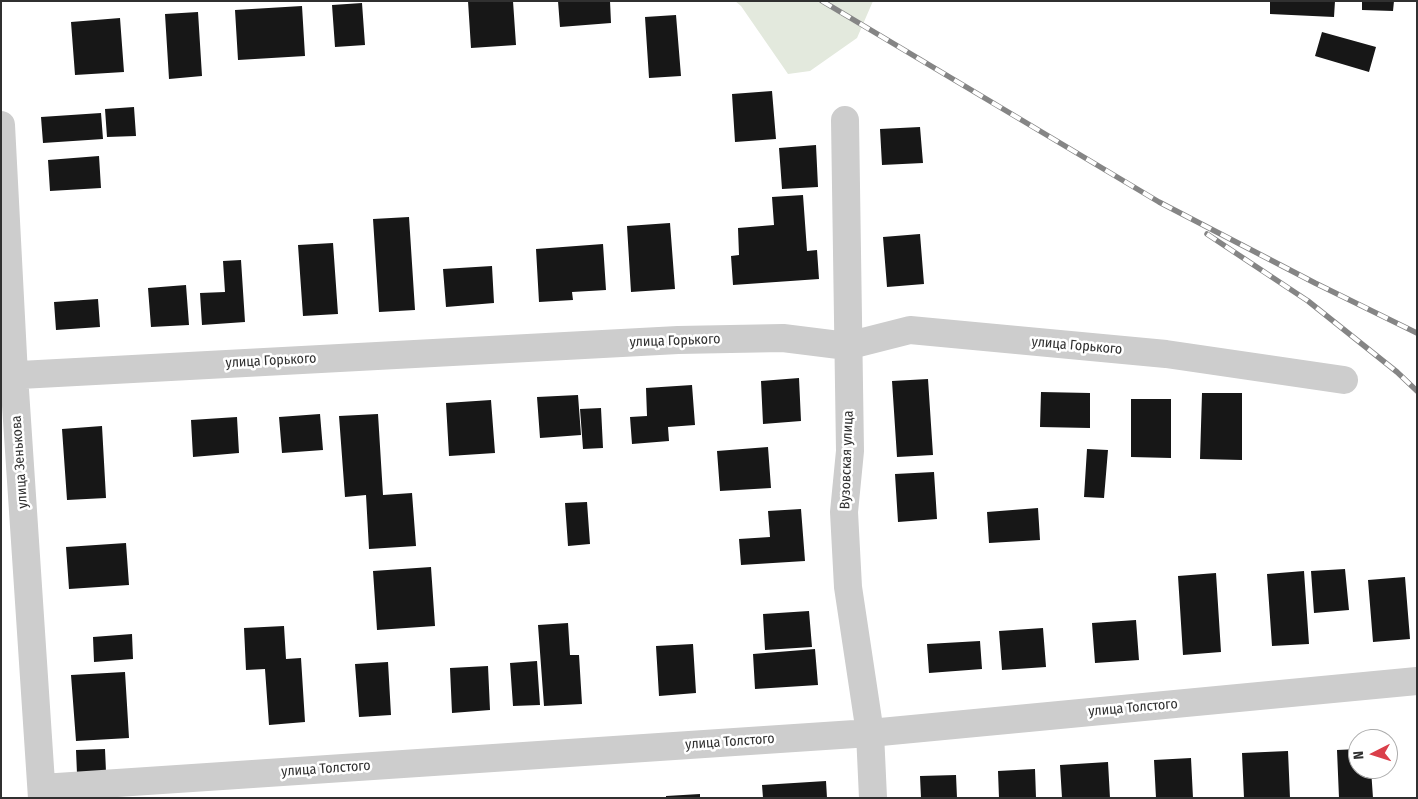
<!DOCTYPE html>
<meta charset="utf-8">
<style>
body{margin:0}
#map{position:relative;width:1418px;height:799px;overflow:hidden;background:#fff;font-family:"Fira Sans Condensed",sans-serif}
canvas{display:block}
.frame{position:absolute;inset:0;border:2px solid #303030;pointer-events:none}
.north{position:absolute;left:1348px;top:729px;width:50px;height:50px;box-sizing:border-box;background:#fff;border:1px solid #acacac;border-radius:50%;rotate:265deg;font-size:14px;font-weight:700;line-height:20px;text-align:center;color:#303030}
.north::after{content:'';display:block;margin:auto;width:18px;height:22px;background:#da3f4a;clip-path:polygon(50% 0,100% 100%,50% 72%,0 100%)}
</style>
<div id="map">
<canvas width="1418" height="799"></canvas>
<div class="frame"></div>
<div class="north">N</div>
</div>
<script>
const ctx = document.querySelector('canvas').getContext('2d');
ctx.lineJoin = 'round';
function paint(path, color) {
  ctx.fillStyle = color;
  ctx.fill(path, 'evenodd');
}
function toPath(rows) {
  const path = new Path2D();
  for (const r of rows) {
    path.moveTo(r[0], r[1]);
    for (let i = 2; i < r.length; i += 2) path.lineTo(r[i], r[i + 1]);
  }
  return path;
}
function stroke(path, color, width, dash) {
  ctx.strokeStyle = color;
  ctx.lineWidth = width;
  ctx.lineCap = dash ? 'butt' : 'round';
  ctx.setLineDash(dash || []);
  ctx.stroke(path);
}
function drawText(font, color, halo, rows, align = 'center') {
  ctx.font = font + ' "Fira Sans Condensed",sans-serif';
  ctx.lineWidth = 5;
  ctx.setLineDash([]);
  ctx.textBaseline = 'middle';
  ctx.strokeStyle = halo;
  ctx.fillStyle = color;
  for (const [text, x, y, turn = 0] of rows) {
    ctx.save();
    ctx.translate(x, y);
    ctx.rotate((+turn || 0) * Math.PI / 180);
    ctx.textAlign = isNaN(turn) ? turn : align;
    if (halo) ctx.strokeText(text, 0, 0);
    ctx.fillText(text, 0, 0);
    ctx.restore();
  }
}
paint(toPath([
 [735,1,873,1,857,38,810,71,788,74,741,6]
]), '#e3e9dd');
paint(toPath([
 [468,1,513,1,516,45,471,48],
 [558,1,610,1,611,23,560,27],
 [1270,1,1335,1,1334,17,1270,14],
 [1362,1,1394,1,1393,11,1362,10],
 [362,3,365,45,335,47,332,5],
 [302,6,305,56,238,60,235,10],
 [198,12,202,76,169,79,165,14],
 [676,15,681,76,649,78,645,17],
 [120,18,124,72,75,75,71,22],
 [1322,32,1376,47,1369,72,1315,56],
 [772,91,776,139,735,142,732,94],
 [134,107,136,136,107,137,105,109],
 [101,113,103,139,43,143,41,117],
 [920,127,923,163,882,165,880,129],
 [816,145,818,187,782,189,779,148],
 [99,156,101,188,50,191,48,160],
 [803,195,807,251,817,250,819,279,733,285,731,256,739,255,738,228,774,225,772,197],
 [409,217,415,310,379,312,373,219],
 [670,223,675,289,631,292,627,226],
 [920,234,924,284,887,287,883,237],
 [333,243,338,314,303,316,298,245],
 [603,244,606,290,572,292,573,300,539,302,536,249],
 [241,260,245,322,202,325,200,293,225,292,223,261],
 [492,266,494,303,446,307,443,269],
 [186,285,189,325,151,327,148,288],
 [98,299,100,327,56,330,54,302],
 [799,378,801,421,763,424,761,381],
 [928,379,933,455,897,457,892,381],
 [692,385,695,425,668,427,669,441,632,444,630,417,647,416,646,388],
 [1041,392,1090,393,1090,428,1040,427],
 [1202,393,1242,393,1242,460,1200,459],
 [578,395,581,435,540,438,537,397],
 [1131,399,1171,399,1171,458,1131,457],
 [491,400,495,453,449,456,446,403],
 [601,408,603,448,583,449,580,409],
 [320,414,323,450,282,453,279,417],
 [378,414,383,495,412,493,416,546,369,549,366,495,345,497,339,416],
 [237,417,239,453,193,457,191,420],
 [102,426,106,498,67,500,62,429],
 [768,447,771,488,720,491,717,451],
 [1087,449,1108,450,1104,498,1084,497],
 [934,472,937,519,898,522,895,474],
 [587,502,590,544,568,546,565,503],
 [1038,508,1040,540,989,543,987,512],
 [801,509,805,561,741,565,739,539,770,537,768,511],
 [126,543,129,585,69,589,66,547],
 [431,567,435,626,377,630,373,571],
 [1345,569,1349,610,1314,613,1311,571],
 [1304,571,1309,644,1272,646,1267,574],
 [1216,573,1221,652,1183,655,1178,576],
 [1405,577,1410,639,1373,642,1368,580],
 [809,611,812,647,765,650,763,614],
 [1136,620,1139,660,1095,663,1092,623],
 [568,623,570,655,579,655,582,704,544,706,538,625],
 [284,626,286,659,301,658,305,722,269,725,265,669,246,670,244,628],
 [1043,628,1046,667,1002,670,999,631],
 [132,634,133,659,94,662,93,637],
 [980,641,982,669,929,673,927,644],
 [693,644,696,693,659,696,656,646],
 [815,649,818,685,755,689,753,654],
 [537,661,540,705,513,706,510,663],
 [388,662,391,715,359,717,355,664],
 [488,666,490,710,452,713,450,668],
 [125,672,129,738,76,741,71,675],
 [105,749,106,772,77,774,76,750],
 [1358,749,1358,769,1371,769,1373,798,1339,798,1337,750],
 [1288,751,1290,798,1244,798,1242,753],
 [1191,758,1193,798,1156,798,1154,760],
 [1108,762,1110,798,1062,798,1060,765],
 [1035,769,1036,798,999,798,998,771],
 [956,775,957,798,921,798,920,776],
 [826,781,827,798,763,798,762,785],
 [700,794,700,798,666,798,666,796]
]), '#171717');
stroke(toPath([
 [845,120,850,451,844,512,848,587,870,733,873,798],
 [1,125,14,375,42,798],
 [1,376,678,340,783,338,847,346,910,330,1166,354,1344,380],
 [42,788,870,733,1417,681]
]), '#cdcdcd', 28);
const rail = toPath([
 [822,1,1159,202,1315,283,1417,333],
 [1207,234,1308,301,1397,372,1417,391]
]);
stroke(rail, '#858585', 5.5);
stroke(rail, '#fff', 4, [11]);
drawText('14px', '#303030', '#fff', [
 ["улица Горького",675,341,-2],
 ["улица Горького",1077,346,5],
 ["улица Горького",271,361,-3],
 ["Вузовская улица",847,460,-88],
 ["улица Зенькова",20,462,-94],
 ["улица Толстого",1133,708,-5],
 ["улица Толстого",730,742,-4],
 ["улица Толстого",326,769,-4]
]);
</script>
